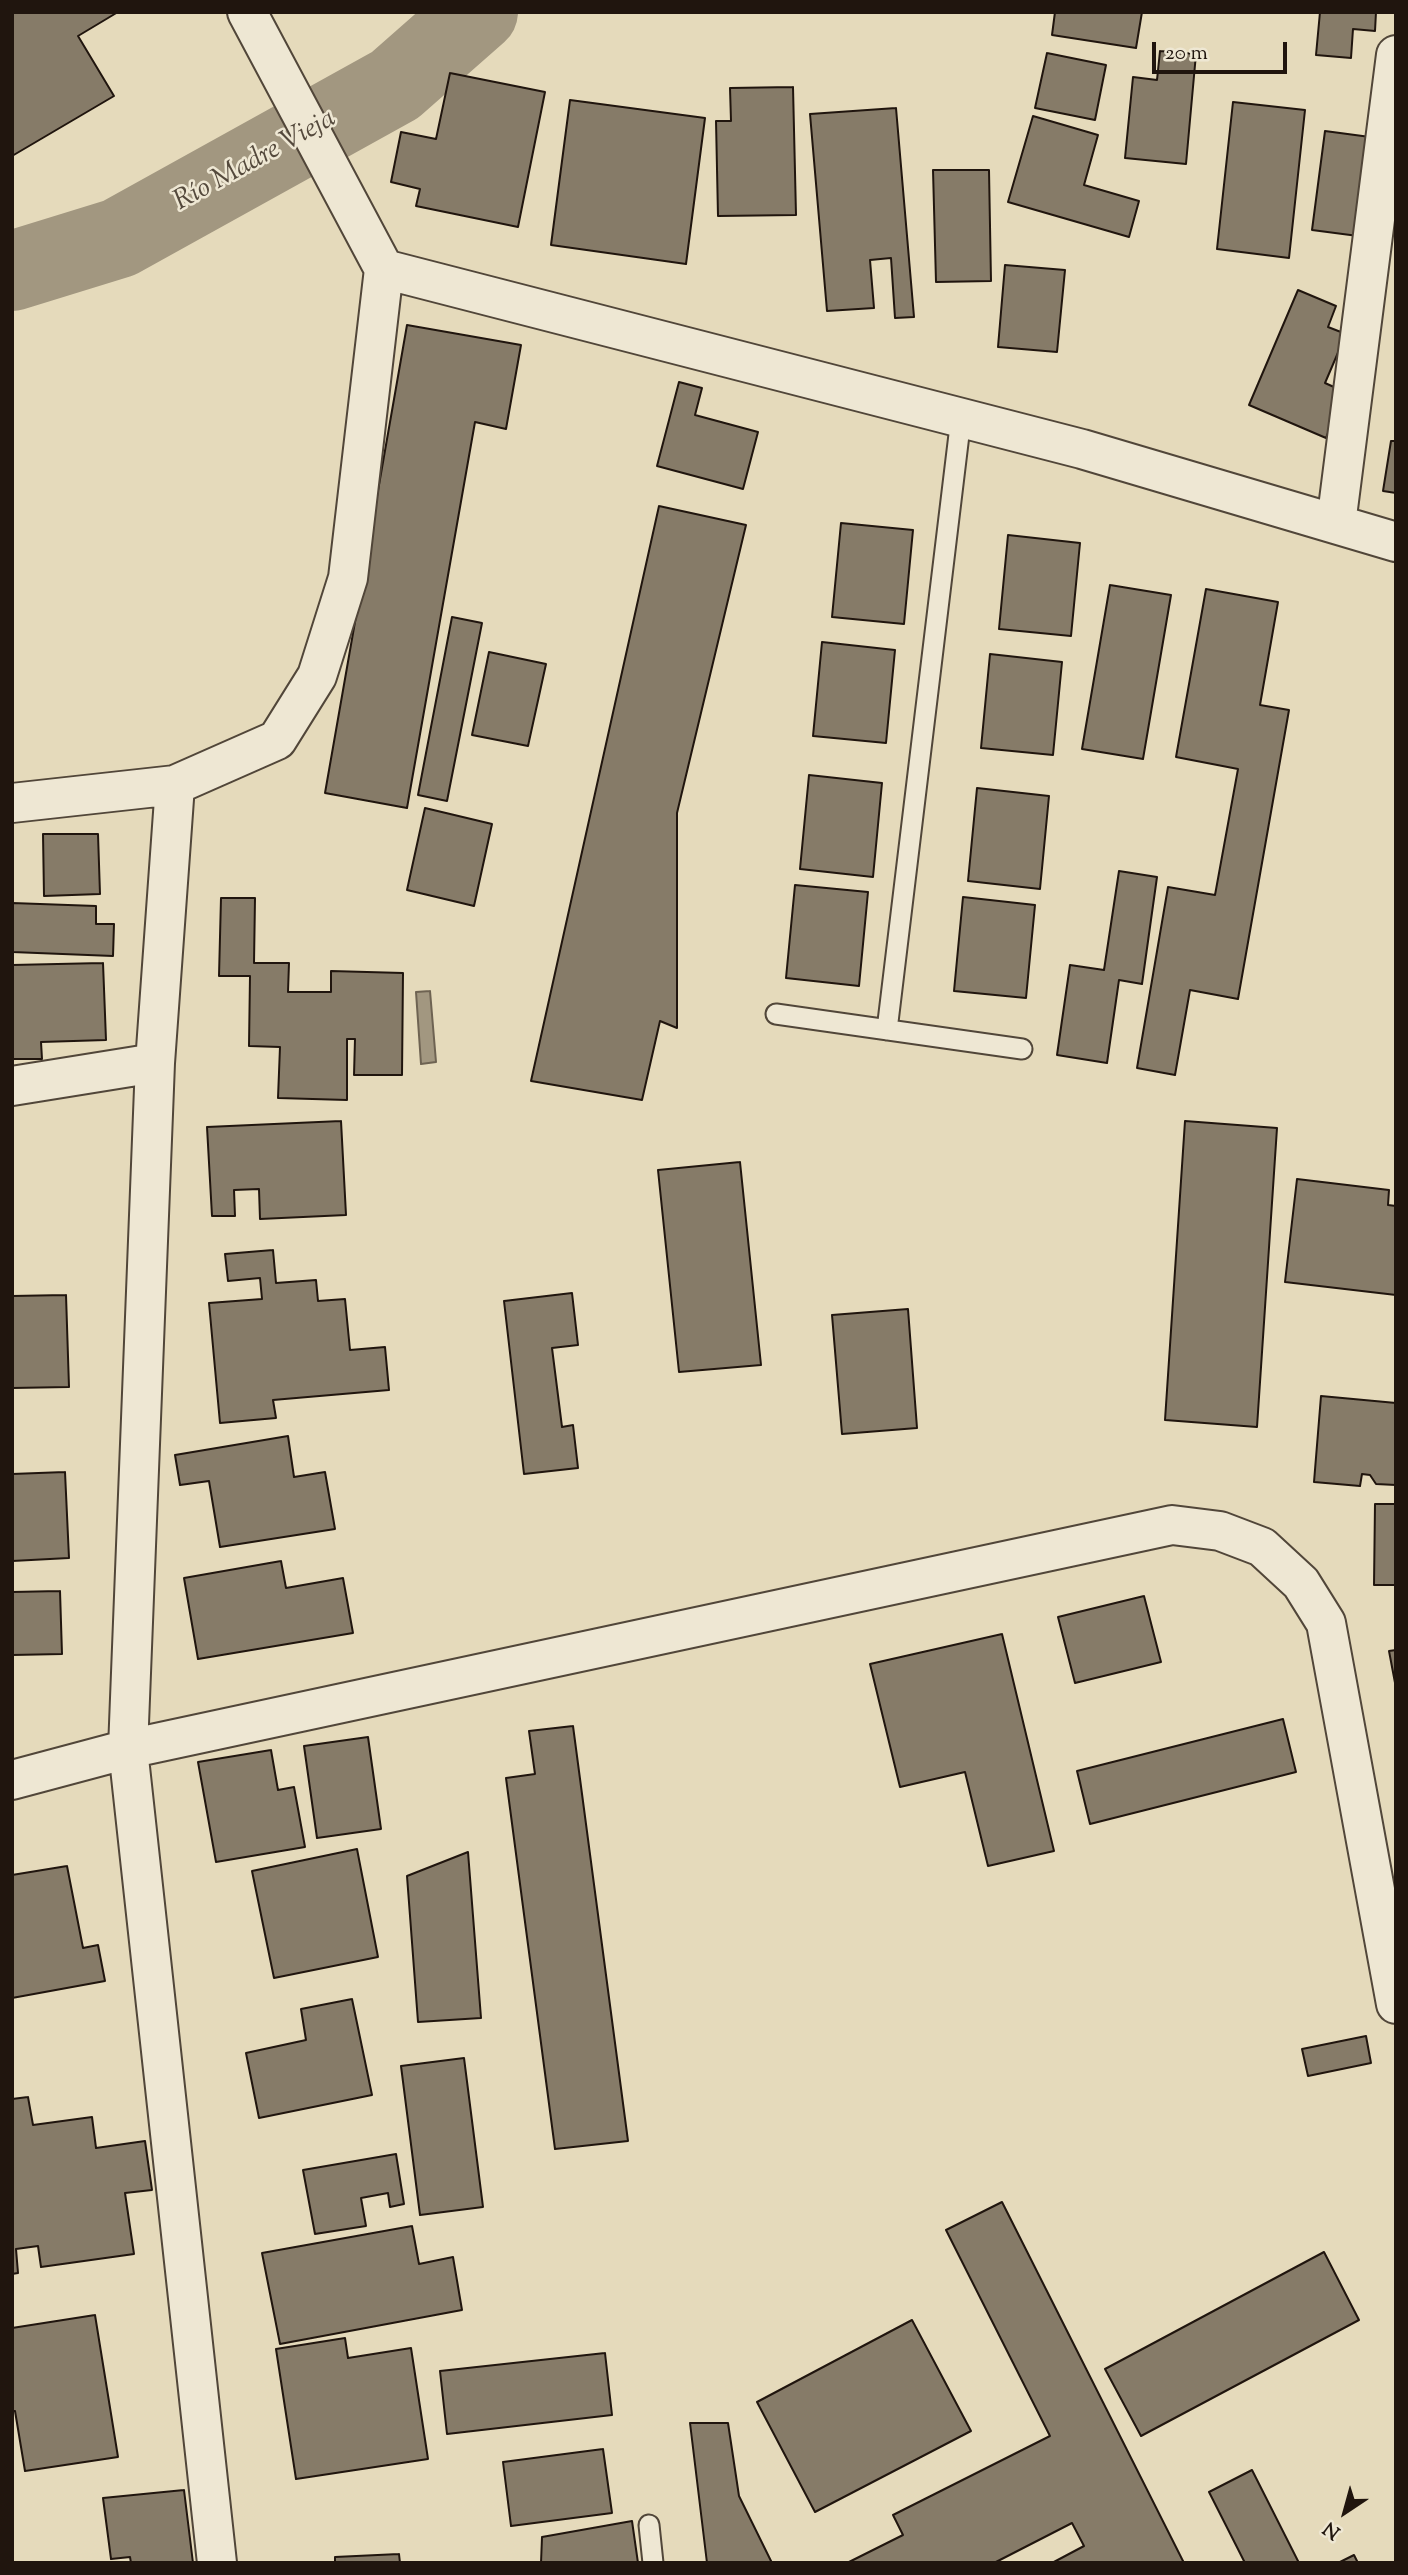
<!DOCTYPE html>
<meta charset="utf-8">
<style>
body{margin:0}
#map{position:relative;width:1408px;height:2575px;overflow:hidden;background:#e5dabb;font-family:"Sorts Mill Goudy",serif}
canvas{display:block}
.frame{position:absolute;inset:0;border:14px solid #20150e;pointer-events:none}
.north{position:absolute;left:1310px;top:2477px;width:70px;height:70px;-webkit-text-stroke:5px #eee7d3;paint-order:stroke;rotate:216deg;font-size:19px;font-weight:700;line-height:28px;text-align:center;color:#20150e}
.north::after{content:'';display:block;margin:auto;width:24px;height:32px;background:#20150e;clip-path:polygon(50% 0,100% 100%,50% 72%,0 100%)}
.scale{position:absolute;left:1152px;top:42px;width:135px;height:32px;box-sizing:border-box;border:4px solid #20150e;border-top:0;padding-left:9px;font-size:21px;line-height:24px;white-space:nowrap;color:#20150e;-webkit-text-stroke:5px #eee7d3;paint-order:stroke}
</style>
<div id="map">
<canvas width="1408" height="2575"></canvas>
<div class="frame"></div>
<div class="north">N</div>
<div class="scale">20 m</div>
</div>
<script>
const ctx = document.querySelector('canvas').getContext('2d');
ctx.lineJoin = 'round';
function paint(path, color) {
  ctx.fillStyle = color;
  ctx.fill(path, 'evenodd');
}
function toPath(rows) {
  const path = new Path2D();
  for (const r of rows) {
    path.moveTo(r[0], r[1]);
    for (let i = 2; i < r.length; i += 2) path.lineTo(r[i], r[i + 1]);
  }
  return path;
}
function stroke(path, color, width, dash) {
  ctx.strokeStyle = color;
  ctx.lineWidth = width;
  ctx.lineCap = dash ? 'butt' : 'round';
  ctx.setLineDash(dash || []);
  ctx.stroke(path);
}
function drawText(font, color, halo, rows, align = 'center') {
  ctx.font = font + ' "Sorts Mill Goudy",serif';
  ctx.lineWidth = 5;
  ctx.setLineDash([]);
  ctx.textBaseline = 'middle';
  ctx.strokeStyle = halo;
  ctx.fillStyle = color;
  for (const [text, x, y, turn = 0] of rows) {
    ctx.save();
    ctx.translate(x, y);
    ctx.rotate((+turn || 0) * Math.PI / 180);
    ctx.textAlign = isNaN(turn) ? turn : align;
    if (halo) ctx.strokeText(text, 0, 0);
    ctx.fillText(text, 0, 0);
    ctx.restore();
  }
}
const water = toPath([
 [430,991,436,1062,421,1064,416,992,430,991]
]);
paint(water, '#a29780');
stroke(water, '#6e6352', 2);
stroke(toPath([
 [12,271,119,238,395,85,478,12]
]), '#a29780', 80);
const building = toPath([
 [12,12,118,12,78,36,114,96,12,156,12,12],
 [1055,12,1142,12,1136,48,1052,35,1055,12],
 [1320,12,1376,12,1375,31,1353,29,1351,58,1316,55,1320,12],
 [1160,51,1196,54,1186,164,1125,158,1133,77,1157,80,1160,51],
 [1047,53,1106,65,1095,120,1035,108,1047,53],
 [450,73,545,92,518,227,416,206,420,189,391,182,401,132,436,139,450,73],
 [793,87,796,215,718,216,716,121,731,121,730,88,793,87],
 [570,100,705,118,686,264,551,245,570,100],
 [1233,102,1305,110,1289,258,1217,249,1233,102],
 [896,108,914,317,895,318,891,258,870,260,874,308,827,311,810,114,896,108],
 [1033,116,1098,135,1084,185,1139,201,1129,237,1008,202,1033,116],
 [1325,131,1370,137,1358,236,1312,230,1325,131],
 [933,170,989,170,991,281,936,282,933,170],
 [1005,265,1065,270,1057,352,998,347,1005,265],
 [1298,290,1336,306,1328,327,1346,334,1325,383,1345,392,1326,438,1249,405,1298,290],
 [407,325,521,345,506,429,475,422,407,808,325,793,407,325],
 [679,382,702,388,695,415,758,432,743,489,657,466,679,382],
 [1391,441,1396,441,1396,493,1383,491,1391,441],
 [659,506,746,525,677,813,677,1028,660,1021,642,1100,531,1081,659,506],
 [841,523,913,530,904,624,832,617,841,523],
 [1008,535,1080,543,1071,636,999,629,1008,535],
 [1110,585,1171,595,1143,759,1082,749,1110,585],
 [1206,589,1278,602,1260,705,1289,710,1238,999,1190,990,1175,1075,1137,1068,1168,887,1215,895,1238,769,1176,757,1206,589],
 [452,617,482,623,447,801,418,795,452,617],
 [822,642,895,650,886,743,813,736,822,642],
 [489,652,546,664,528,746,472,735,489,652],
 [990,654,1062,662,1053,755,981,748,990,654],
 [809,775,882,783,873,877,800,869,809,775],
 [977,788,1049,796,1040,889,968,881,977,788],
 [425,808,492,824,474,906,407,890,425,808],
 [43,834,98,834,100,894,44,896,43,834],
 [1119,871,1157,877,1142,984,1119,980,1107,1063,1057,1055,1070,965,1104,970,1119,871],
 [795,885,868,892,859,986,786,978,795,885],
 [963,897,1035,905,1026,998,954,991,963,897],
 [221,898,255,898,254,963,289,963,288,992,331,992,331,971,403,973,402,1075,354,1075,355,1039,347,1039,347,1100,278,1098,280,1047,249,1046,250,976,219,976,221,898],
 [12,903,96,906,96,924,114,924,113,956,12,952,12,903],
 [103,963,106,1040,41,1042,42,1059,12,1059,12,965,103,963],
 [341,1121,346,1215,260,1219,259,1189,234,1190,235,1216,212,1216,207,1127,341,1121],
 [1185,1121,1277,1128,1257,1427,1165,1420,1185,1121],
 [740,1162,761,1365,679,1372,658,1170,740,1162],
 [1297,1179,1389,1190,1388,1205,1396,1206,1396,1295,1285,1282,1297,1179],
 [273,1250,276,1283,316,1280,318,1301,345,1299,350,1350,385,1347,389,1390,273,1400,276,1418,220,1423,209,1303,262,1299,260,1278,228,1281,225,1254,273,1250],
 [572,1293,578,1345,552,1348,562,1427,573,1425,578,1468,524,1474,504,1301,572,1293],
 [66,1295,69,1387,12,1388,12,1296,66,1295],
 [908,1309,917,1428,842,1434,832,1315,908,1309],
 [1321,1396,1396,1403,1396,1485,1376,1484,1370,1475,1362,1474,1360,1486,1314,1482,1321,1396],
 [288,1436,294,1477,325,1472,335,1529,220,1547,209,1481,180,1485,175,1455,288,1436],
 [65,1472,69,1558,12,1561,12,1474,65,1472],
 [1375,1504,1396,1504,1396,1585,1374,1585,1375,1504],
 [281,1561,286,1588,343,1578,353,1633,198,1659,184,1578,281,1561],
 [60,1591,62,1654,12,1655,12,1592,60,1591],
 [1144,1596,1161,1662,1075,1683,1058,1617,1144,1596],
 [1002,1634,1054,1851,988,1866,965,1772,900,1787,870,1664,1002,1634],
 [1396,1650,1396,1688,1389,1651,1396,1650],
 [1283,1719,1296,1772,1090,1824,1077,1771,1283,1719],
 [573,1726,628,2141,555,2149,506,1778,535,1774,529,1731,573,1726],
 [368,1737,381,1829,317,1838,304,1746,368,1737],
 [271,1750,278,1790,294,1787,305,1847,216,1862,198,1762,271,1750],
 [357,1849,378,1957,274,1978,252,1871,357,1849],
 [468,1852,481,2018,418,2022,407,1876,468,1852],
 [67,1866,83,1948,98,1945,105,1981,12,1998,12,1875,67,1866],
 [352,1999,372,2095,259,2118,246,2053,306,2040,301,2009,352,1999],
 [1366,2036,1371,2063,1308,2076,1302,2049,1366,2036],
 [464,2058,483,2207,420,2215,401,2066,464,2058],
 [28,2097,33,2125,92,2117,96,2148,145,2141,152,2190,125,2193,134,2254,41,2267,38,2246,16,2249,18,2273,12,2274,12,2099,28,2097],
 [396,2154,404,2204,390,2207,388,2193,361,2198,366,2226,315,2234,303,2170,396,2154],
 [1002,2202,1184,2563,1052,2563,1084,2546,1072,2523,994,2563,847,2563,903,2535,893,2515,1050,2436,946,2230,1002,2202],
 [412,2226,419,2264,453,2257,462,2310,280,2344,262,2253,412,2226],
 [1324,2252,1359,2320,1141,2436,1105,2369,1324,2252],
 [95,2315,118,2457,25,2471,15,2411,12,2411,12,2328,95,2315],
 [912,2320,971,2431,815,2512,757,2402,912,2320],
 [345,2338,348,2358,411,2348,428,2459,296,2479,276,2349,345,2338],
 [605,2353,612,2415,447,2434,440,2371,605,2353],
 [690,2423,728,2423,739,2496,772,2563,707,2563,690,2423],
 [603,2449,612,2513,511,2526,503,2462,603,2449],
 [1252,2470,1299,2563,1245,2563,1209,2492,1252,2470],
 [184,2490,193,2563,131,2563,130,2557,111,2559,103,2498,184,2490],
 [632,2521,638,2563,541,2563,542,2537,632,2521],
 [399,2554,400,2563,335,2563,335,2557,399,2554],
 [1354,2555,1358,2563,1338,2563,1354,2555]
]);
paint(building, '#867b68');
stroke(building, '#20150e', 2);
const service = toPath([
 [776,1014,1022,1049],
 [887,1030,961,418],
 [649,2525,653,2563]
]);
const minor = toPath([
 [384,269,1082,449,1396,542],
 [1336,524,1396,55],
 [175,785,155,1063,128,1749,217,2563],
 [12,803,175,785,277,740,317,676,348,578,384,269,247,12],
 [12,1086,155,1063],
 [12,1780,128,1749,1172,1525,1220,1531,1262,1547,1301,1583,1326,1623,1396,2004]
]);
stroke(service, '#514639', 23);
stroke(minor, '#514639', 42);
stroke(service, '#eee7d3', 19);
stroke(minor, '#eee7d3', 38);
drawText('italic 28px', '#54493c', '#eee7d3', [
 ["Río Madre Vieja",256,162,-29]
]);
</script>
